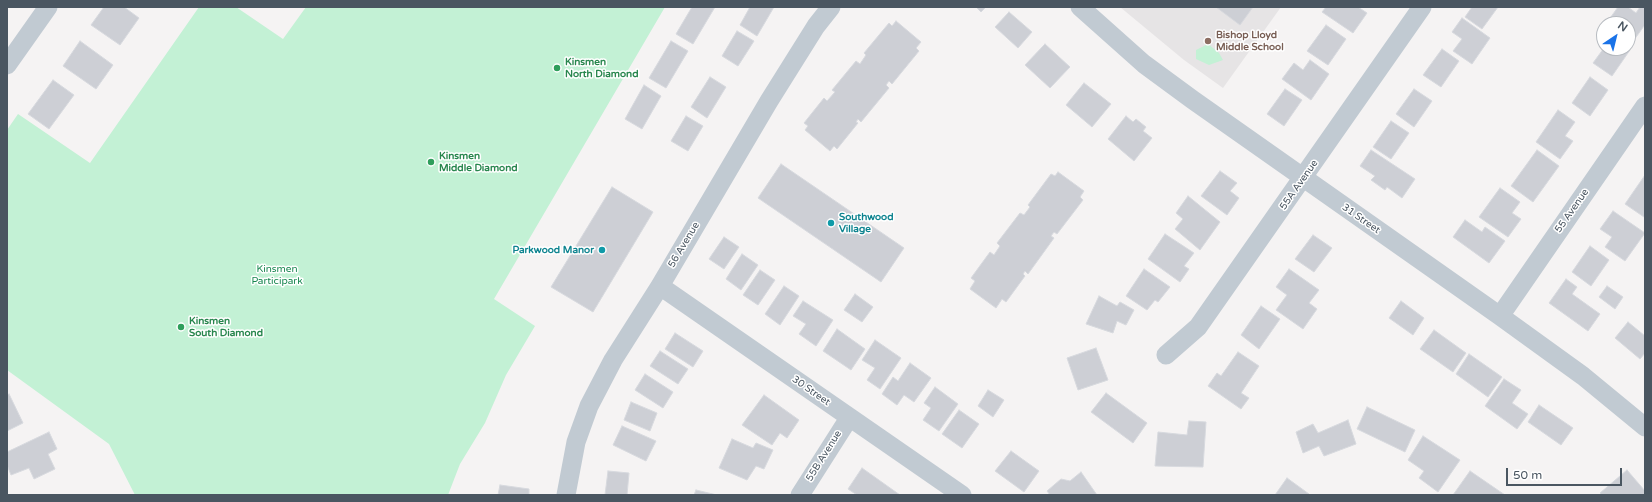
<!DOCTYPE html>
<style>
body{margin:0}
#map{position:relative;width:1652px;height:502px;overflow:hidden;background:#f5f3f3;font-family:"Varela Round",sans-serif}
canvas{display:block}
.frame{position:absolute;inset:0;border:8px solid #4a5661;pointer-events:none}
.north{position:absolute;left:1596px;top:16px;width:40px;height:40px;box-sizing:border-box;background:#fff;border:1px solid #b7bbc0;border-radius:50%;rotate:35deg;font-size:11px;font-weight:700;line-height:16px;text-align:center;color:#4a5661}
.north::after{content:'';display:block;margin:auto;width:14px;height:18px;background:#1a73e8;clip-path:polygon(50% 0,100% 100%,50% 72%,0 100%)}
.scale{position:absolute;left:1506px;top:468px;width:116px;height:18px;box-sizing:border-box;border:2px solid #4a5661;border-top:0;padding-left:5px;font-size:12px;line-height:14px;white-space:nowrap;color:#4a5661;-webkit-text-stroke:3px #fff;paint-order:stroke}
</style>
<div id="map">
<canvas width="1652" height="502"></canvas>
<div class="frame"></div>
<div class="north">N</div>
<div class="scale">50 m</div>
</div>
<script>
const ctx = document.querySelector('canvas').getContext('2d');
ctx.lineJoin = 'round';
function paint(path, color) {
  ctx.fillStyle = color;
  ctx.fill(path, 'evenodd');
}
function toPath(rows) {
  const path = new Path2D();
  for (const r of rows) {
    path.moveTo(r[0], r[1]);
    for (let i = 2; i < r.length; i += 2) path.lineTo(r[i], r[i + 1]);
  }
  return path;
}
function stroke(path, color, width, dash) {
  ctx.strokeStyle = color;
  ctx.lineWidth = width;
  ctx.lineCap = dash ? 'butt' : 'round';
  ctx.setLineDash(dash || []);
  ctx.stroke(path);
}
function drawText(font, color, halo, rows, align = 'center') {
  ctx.font = font + ' "Varela Round",sans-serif';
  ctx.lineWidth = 3;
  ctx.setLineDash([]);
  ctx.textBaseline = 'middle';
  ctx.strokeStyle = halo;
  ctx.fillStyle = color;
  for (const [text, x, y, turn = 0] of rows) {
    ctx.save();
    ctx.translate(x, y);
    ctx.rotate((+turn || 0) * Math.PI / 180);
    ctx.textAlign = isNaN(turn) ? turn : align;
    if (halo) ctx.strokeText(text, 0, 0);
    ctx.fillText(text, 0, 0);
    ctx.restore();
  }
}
paint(toPath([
 [1120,7,1281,7,1223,88,1184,60]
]), '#e6e4e5');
paint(toPath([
 [199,7,236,7,283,39,306,7,665,7,494,299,535,326,506,375,485,423,460,464,448,495,135,495,109,444,7,370,7,130,18,114,90,163],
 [1208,44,1219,53,1223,60,1209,65,1196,59,1196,50]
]), '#c3f1d5');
const building = toPath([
 [104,7,124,7,139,18,120,45,91,25,104,7],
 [692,7,715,7,693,44,676,34,692,7],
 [750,7,774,7,757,36,740,25,750,7],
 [976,7,986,7,981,12,976,7],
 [1216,7,1253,7,1240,25,1216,7],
 [1326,7,1358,7,1367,13,1353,33,1322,12,1326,7],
 [1472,7,1498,7,1482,29,1465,17,1472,7],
 [1618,7,1628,7,1636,13,1640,7,1645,7,1645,27,1644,26,1634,40,1628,35,1628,24,1612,24,1608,21,1618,7],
 [1009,12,1032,32,1018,48,995,27,1009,12],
 [1462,18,1490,38,1472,64,1453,51,1462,39,1452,32,1462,18],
 [896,21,921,42,916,48,919,51,892,84,889,81,886,85,889,88,861,122,858,119,856,122,858,123,837,149,834,146,830,151,805,130,808,126,804,123,824,98,827,101,835,92,832,90,856,61,860,64,866,55,864,53,889,23,892,26,896,21],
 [1326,25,1346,39,1328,65,1307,51,1326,25],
 [737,31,754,41,738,66,722,56,737,31],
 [80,41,113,65,96,89,63,66,80,41],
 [671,41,688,51,666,88,649,78,671,41],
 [1045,44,1070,67,1050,88,1025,65,1045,44],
 [1604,48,1627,48,1630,50,1612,76,1593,63,1604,48],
 [1442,49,1459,61,1441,87,1423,75,1442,49],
 [1310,60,1329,74,1311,100,1282,79,1294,63,1303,70,1310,60],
 [710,77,726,87,707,118,691,107,710,77],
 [1590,77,1608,90,1590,116,1572,103,1590,77],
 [53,80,74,95,49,129,28,114,53,80],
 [1084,83,1111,104,1092,127,1066,105,1084,83],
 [644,85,661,96,642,129,625,119,644,85],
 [1285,89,1302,100,1284,126,1267,114,1285,89],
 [1414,89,1432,101,1414,127,1396,114,1414,89],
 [1558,110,1575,122,1565,136,1573,141,1560,159,1536,142,1558,110],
 [686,116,703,126,688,151,671,141,686,116],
 [1126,116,1133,122,1136,119,1146,127,1143,131,1152,138,1134,161,1108,139,1126,116],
 [1391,121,1409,133,1391,159,1373,147,1391,121],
 [1371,150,1415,179,1402,198,1387,187,1385,190,1371,180,1375,176,1360,166,1371,150],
 [1537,150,1559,166,1533,202,1511,186,1537,150],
 [781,164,904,248,881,282,758,198,781,164],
 [1220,171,1237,183,1230,191,1239,198,1227,215,1201,196,1220,171],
 [1058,172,1084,191,1080,197,1083,200,1057,234,1054,232,1051,236,1054,238,1028,274,1025,271,1023,274,1025,276,1006,302,1002,299,996,308,970,289,975,281,971,278,990,252,994,255,1000,246,997,243,1020,213,1024,215,1030,207,1028,205,1051,174,1055,176,1058,172],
 [1645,175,1645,216,1644,217,1625,204,1645,175],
 [612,187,653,212,593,312,551,287,612,187],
 [1500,188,1520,202,1512,213,1521,219,1508,237,1479,217,1500,188],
 [1188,196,1220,222,1200,250,1175,229,1183,219,1176,213,1188,196],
 [1613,211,1645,233,1625,261,1605,247,1612,237,1600,229,1613,211],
 [1465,220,1482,232,1485,227,1505,241,1489,263,1453,237,1465,220],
 [1165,234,1194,253,1184,266,1189,269,1180,282,1148,259,1165,234],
 [1313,235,1332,248,1314,272,1295,259,1313,235],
 [724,237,739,247,724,269,709,259,724,237],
 [1590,246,1609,260,1591,286,1572,272,1590,246],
 [742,254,758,265,741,290,726,279,742,254],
 [1144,269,1170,287,1158,302,1155,300,1147,310,1126,296,1144,269],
 [1289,269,1319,290,1309,303,1317,309,1303,329,1276,310,1287,295,1276,287,1289,269],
 [760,270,775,280,758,305,743,295,760,270],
 [1566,279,1577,287,1572,294,1600,314,1588,331,1549,303,1566,279],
 [784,286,799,296,780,325,765,314,784,286],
 [1607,286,1623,297,1615,309,1599,297,1607,286],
 [855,294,873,307,862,322,844,310,855,294],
 [1099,296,1117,306,1120,302,1134,310,1126,325,1117,321,1113,333,1086,324,1099,296],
 [803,301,833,320,816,346,799,334,806,324,793,316,803,301],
 [1401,301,1424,318,1413,335,1389,318,1401,301],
 [1261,306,1280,319,1259,349,1241,335,1261,306],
 [1628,322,1645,336,1645,353,1640,359,1615,338,1628,322],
 [837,329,865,349,851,370,823,351,837,329],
 [1434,330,1466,353,1453,372,1420,349,1434,330],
 [675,333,703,351,693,367,665,349,675,333],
 [875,340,901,358,880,389,867,380,875,368,862,360,875,340],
 [1096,348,1108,380,1078,390,1067,358,1096,348],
 [660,351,688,369,678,384,650,366,660,351],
 [1238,352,1259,366,1241,393,1249,398,1241,409,1208,386,1217,373,1221,376,1238,352],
 [1469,354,1502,377,1488,397,1456,374,1469,354],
 [910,363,931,378,914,402,904,395,897,405,882,394,893,377,898,381,910,363],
 [645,374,673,392,663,408,635,390,645,374],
 [1504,379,1521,390,1512,403,1528,414,1517,429,1485,406,1504,379],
 [935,387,958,404,939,431,923,420,931,408,924,403,935,387],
 [988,390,1004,400,993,417,978,406,988,390],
 [1106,393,1147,423,1133,443,1091,412,1106,393],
 [9,394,23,423,7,431,7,396,9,394],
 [764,395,799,420,787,438,780,433,772,445,742,425,764,395],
 [631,402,657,413,650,431,624,420,631,402],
 [1539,405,1573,428,1561,445,1528,422,1539,405],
 [1367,407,1415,430,1405,452,1357,429,1367,407],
 [959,410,979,424,962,448,942,434,959,410],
 [1348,420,1356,444,1324,456,1319,446,1303,453,1296,432,1313,424,1318,433,1348,420],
 [1189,421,1206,422,1203,467,1155,466,1158,432,1187,435,1189,421],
 [622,426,656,441,646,461,613,445,622,426],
 [49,432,57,449,48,454,55,469,34,479,29,468,11,475,7,465,7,452,49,432],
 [1423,436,1460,460,1438,492,1419,478,1424,471,1408,460,1423,436],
 [732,439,753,448,756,443,773,450,764,469,756,466,747,480,719,468,732,439],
 [1011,451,1039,471,1024,492,995,471,1011,451],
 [862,468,900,495,857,495,848,489,862,468],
 [1627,470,1645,491,1645,495,1602,495,1600,493,1627,470],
 [608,471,629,473,627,495,605,495,608,471],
 [1470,471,1505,495,1453,495,1470,471],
 [1081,472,1097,495,1050,495,1047,491,1061,479,1070,481,1081,472],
 [1287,478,1309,494,1309,495,1275,495,1287,478],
 [500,485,529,489,529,495,498,495,500,485],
 [696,490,717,495,694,495,696,490]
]);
paint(building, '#cdcfd5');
stroke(building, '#d7d9de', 1);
stroke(toPath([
 [1080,7,1144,64,1193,100,1500,316,1583,376,1645,427],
 [7,65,48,7],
 [660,286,962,495],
 [1500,316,1645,106],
 [1166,355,1198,327,1422,7],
 [566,495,576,442,589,406,613,360,660,286,769,101,816,26,831,7],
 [800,495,849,418]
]), '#c1cad2', 19);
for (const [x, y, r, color] of [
 [1208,41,4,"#8d6e63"],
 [557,68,4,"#2e9e5b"],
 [431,162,4,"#2e9e5b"],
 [831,223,4,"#0f9aa8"],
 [602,250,4,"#0f9aa8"],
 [181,327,4,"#2e9e5b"]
]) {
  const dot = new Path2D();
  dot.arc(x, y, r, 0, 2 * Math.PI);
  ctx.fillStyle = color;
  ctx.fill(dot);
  stroke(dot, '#fff', 1.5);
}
drawText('bold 10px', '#785e54', '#fff', [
 ["Bishop Lloyd",1216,35],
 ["Middle School",1216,47]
], 'left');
drawText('bold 10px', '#27864d', '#fff', [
 ["Kinsmen",565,62],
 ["North Diamond",565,74],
 ["Kinsmen",439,156],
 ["Middle Diamond",439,168],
 ["Kinsmen",189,321],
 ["South Diamond",189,333]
], 'left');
drawText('10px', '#4a5661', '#fff', [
 ["55A Avenue",1299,185,-55],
 ["55 Avenue",1572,211,-55],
 ["31 Street",1361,219,35],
 ["56 Avenue",684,245,-59],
 ["30 Street",811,391,35],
 ["55B Avenue",824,456,-58]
]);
drawText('bold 10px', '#0d838f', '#fff', [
 ["Southwood",839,217],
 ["Village",839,229],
 ["Parkwood Manor",594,250,"right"]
], 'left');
drawText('10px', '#17864f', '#fff', [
 ["Kinsmen",277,269],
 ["Participark",277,281]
]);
</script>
